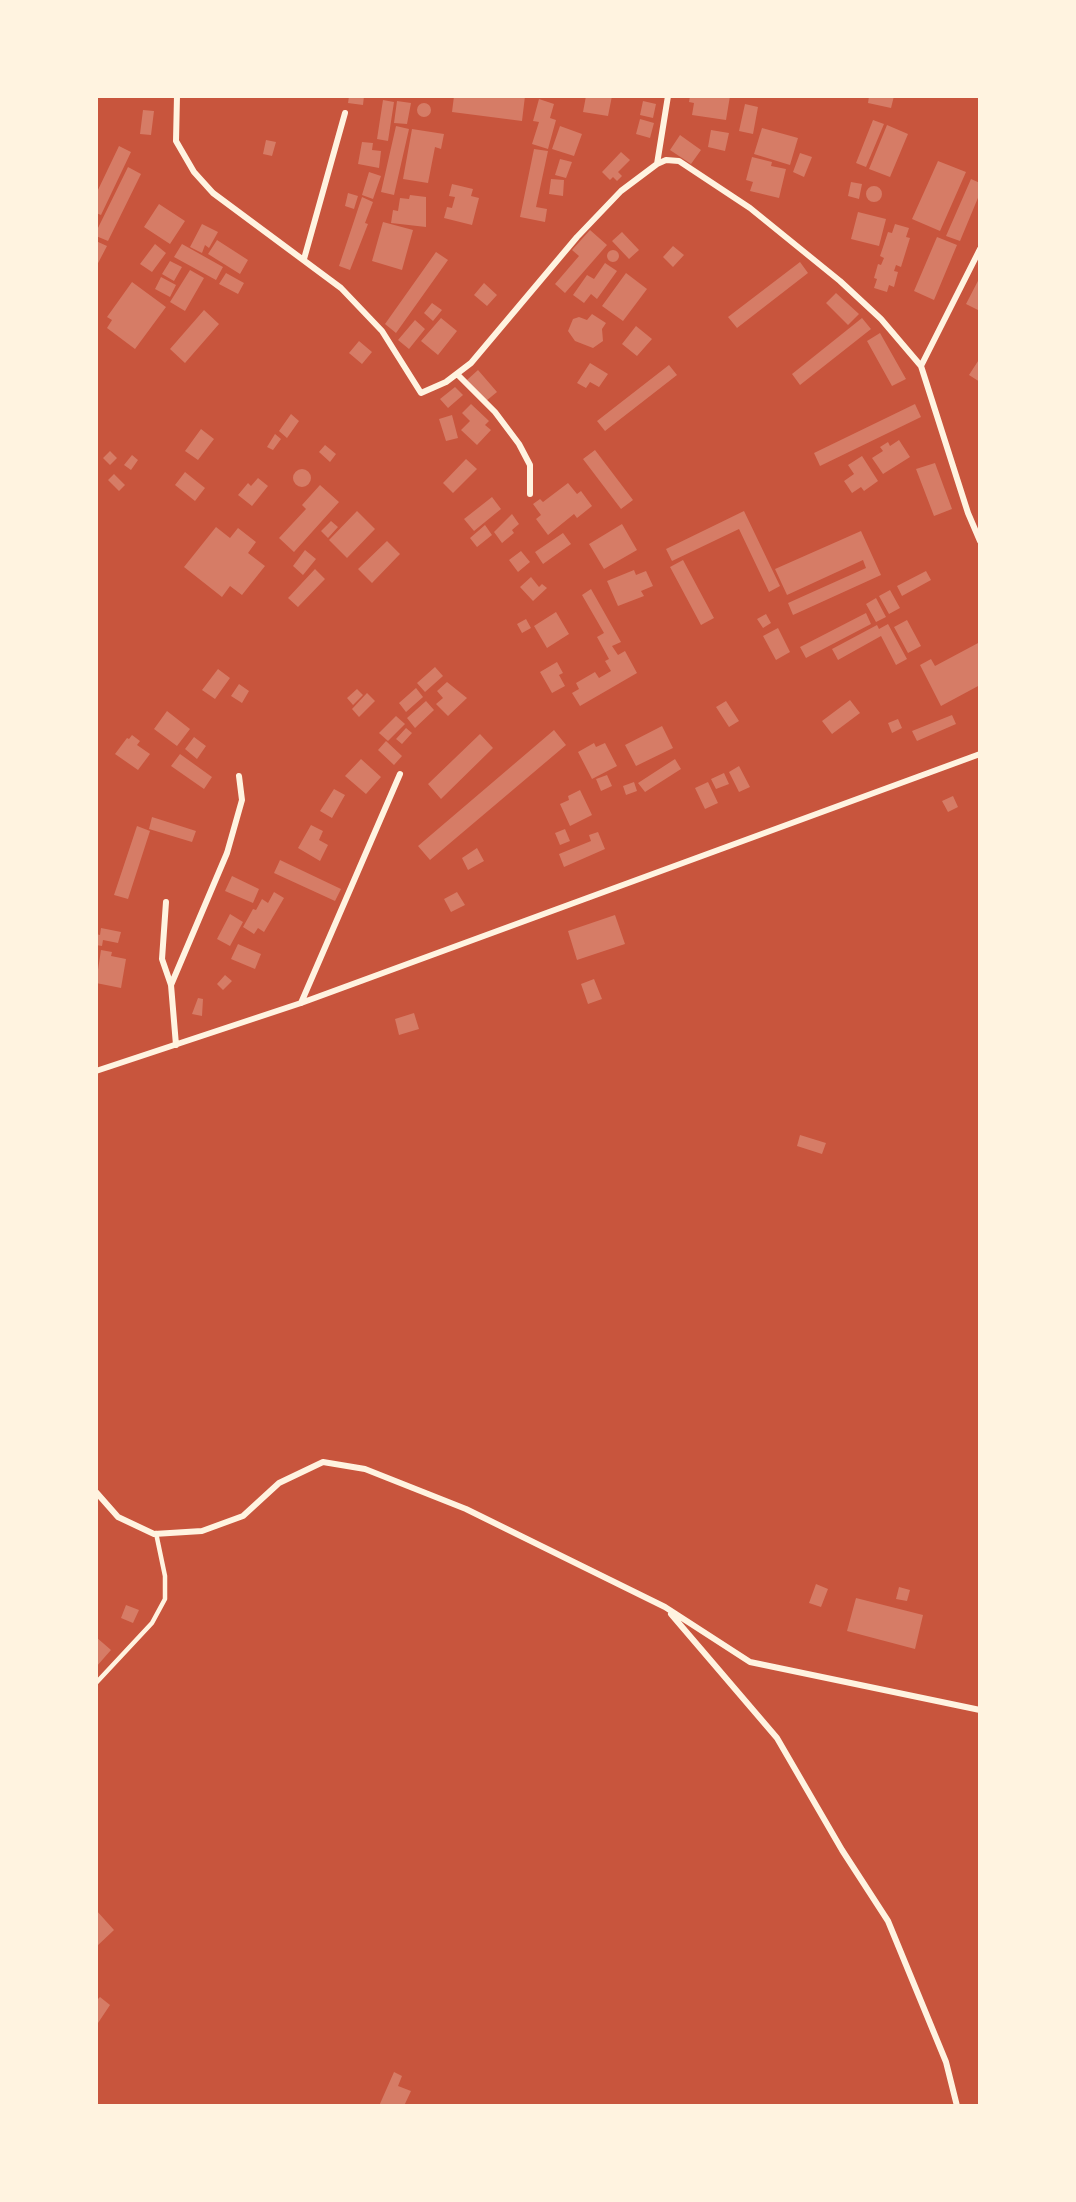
<!DOCTYPE html>
<style>
body{margin:0}
#map{position:relative;width:1076px;height:2202px;overflow:hidden;background:#c8553d;font-family:Poppins,sans-serif}
canvas{display:block}
.frame{position:absolute;inset:0;border:98px solid #fff3e0;pointer-events:none}
</style>
<div id="map">
<canvas width="1076" height="2202"></canvas>
<div class="frame"></div>
</div>
<script>
const ctx = document.querySelector('canvas').getContext('2d');
ctx.lineJoin = 'round';
function paint(path, color) {
  ctx.fillStyle = color;
  ctx.fill(path, 'evenodd');
}
function toPath(rows) {
  const path = new Path2D();
  for (const r of rows) {
    if (r.length === 3) {
      path.moveTo(r[0] + r[2], r[1]);
      path.arc(r[0], r[1], r[2], 0, 2 * Math.PI);
      continue;
    }
    path.moveTo(r[0], r[1]);
    for (let i = 2; i < r.length; i += 2) path.lineTo(r[i], r[i + 1]);
  }
  return path;
}
function stroke(path, color, width, dash) {
  ctx.strokeStyle = color;
  ctx.lineWidth = width;
  ctx.lineCap = dash ? 'butt' : 'round';
  ctx.setLineDash(dash || []);
  ctx.stroke(path);
}
paint(toPath([
 [349,96,364,96,363,105,348,103],
 [454,96,525,96,522,121,452,112],
 [586,96,612,96,608,116,583,112],
 [690,96,730,96,726,120,692,115,694,103,689,102],
 [869,96,894,96,891,108,868,103],
 [539,99,554,104,550,118,556,120,548,149,532,144,539,122,533,121],
 [383,100,394,102,388,141,377,139],
 [397,101,411,103,407,124,394,123],
 [643,101,656,104,653,118,640,115],
 [424,110,7],
 [745,104,758,107,753,134,739,131],
 [143,110,154,111,151,135,140,134],
 [640,119,654,123,650,138,636,134],
 [873,120,884,124,866,167,856,163],
 [887,125,908,134,890,177,869,169],
 [396,126,409,129,394,195,381,192],
 [560,126,582,134,574,156,552,149],
 [762,128,798,138,790,165,754,154],
 [412,129,444,134,441,149,435,147,428,183,403,179],
 [711,130,729,133,725,151,708,147],
 [680,135,701,150,691,164,670,150],
 [266,140,276,142,272,156,263,154],
 [362,142,373,143,372,150,381,151,379,168,358,164],
 [119,146,131,152,101,215,96,213,96,194],
 [534,149,548,151,536,207,547,209,545,222,520,217],
 [621,152,630,160,618,172,622,176,617,181,613,177,610,180,602,172],
 [800,153,812,157,804,177,793,172],
 [752,157,772,162,771,166,786,169,779,198,750,191,753,182,746,180],
 [560,159,572,162,566,178,555,175],
 [938,161,966,172,940,231,912,219],
 [128,167,141,174,108,241,96,236,96,232],
 [369,172,381,176,373,199,362,195],
 [551,179,564,180,563,196,549,194],
 [971,179,980,183,980,193,960,241,946,236],
 [851,182,862,184,859,199,848,196],
 [452,184,473,189,471,196,479,198,472,225,444,218,447,207,452,208,455,197,449,196],
 [874,194,8],
 [348,193,358,196,354,209,345,206],
 [410,195,426,197,426,227,391,223,393,210,398,211,400,198,409,199],
 [362,197,373,202,365,223,368,224,350,270,339,266],
 [159,204,185,221,170,244,144,227],
 [858,212,886,219,879,246,851,239],
 [383,222,413,230,402,270,372,261],
 [202,224,218,232,209,248,205,245,202,253,190,247],
 [895,224,909,228,906,237,910,238,901,267,896,265,894,271,898,272,894,287,889,285,887,292,874,288,877,279,874,278,878,264,881,265,884,258,880,256,888,232,892,233],
 [590,230,607,245,565,293,555,284,579,256,572,250],
 [622,232,639,250,629,259,612,241],
 [937,237,957,245,934,300,914,291],
 [217,240,248,260,240,274,208,254],
 [96,241,107,246,96,267],
 [155,244,166,253,152,272,140,264],
 [182,244,223,267,216,280,174,257],
 [673,246,684,255,673,267,663,257],
 [613,256,6],
 [436,252,448,260,396,333,385,324],
 [170,261,182,267,174,281,162,274],
 [800,262,808,273,737,328,728,317],
 [605,263,617,271,597,299,591,294,584,303,573,295,587,275,594,279],
 [190,270,204,278,185,311,170,302],
 [226,273,244,283,238,294,219,284],
 [626,273,647,289,623,321,602,306],
 [161,277,176,285,170,297,155,289],
 [980,277,980,311,966,304],
 [132,282,166,307,135,349,107,328,112,320,107,317],
 [484,283,497,295,487,306,474,295],
 [836,293,859,314,848,325,826,303],
 [432,303,442,310,433,321,424,313],
 [204,310,219,324,185,363,170,349],
 [592,314,606,323,602,329,603,341,593,348,575,341,568,331,573,319,579,317,587,320],
 [441,318,457,331,438,355,421,341],
 [862,318,871,329,800,385,792,374],
 [415,320,425,329,409,349,398,340],
 [636,326,652,339,637,356,622,344],
 [880,333,906,379,892,386,867,341],
 [359,341,372,352,362,364,349,353],
 [980,358,980,382,969,375],
 [590,363,608,374,599,387,590,382,586,388,577,383],
 [669,365,677,375,605,431,597,421],
 [478,370,497,392,486,401,467,380],
 [455,387,463,395,448,408,440,399],
 [471,404,489,421,485,425,491,430,477,445,461,430,470,421,462,413],
 [915,404,921,417,820,466,814,453],
 [291,414,299,421,287,438,279,431],
 [452,415,458,438,446,441,439,419],
 [201,429,214,439,198,460,185,451],
 [275,434,281,439,273,450,267,447],
 [899,440,910,457,883,474,872,458,883,451,880,447,888,442,890,446],
 [325,445,336,454,330,462,319,452],
 [595,450,633,500,621,509,583,459],
 [110,451,117,458,110,465,103,458],
 [132,455,138,460,131,470,124,465],
 [862,456,878,481,864,491,861,487,852,493,844,481,854,474,848,465],
 [466,459,477,469,453,493,443,483],
 [935,463,952,509,934,516,916,469],
 [302,478,9],
 [185,472,205,488,195,501,175,485],
 [114,474,125,485,119,491,108,480],
 [258,478,268,486,252,506,238,495,248,483,251,486],
 [568,483,577,494,581,491,592,506,577,518,574,514,548,535,536,519,541,515,533,504,540,499,543,502],
 [320,485,339,502,294,552,279,538,306,509,302,505],
 [492,497,501,509,474,531,464,519],
 [357,511,375,529,347,558,329,540],
 [744,511,780,586,769,592,739,529,672,561,666,549],
 [512,514,519,524,512,530,514,533,502,543,494,532],
 [331,521,338,527,328,538,321,531],
 [622,524,637,550,604,569,589,544],
 [485,525,492,535,477,547,470,538],
 [216,527,230,538,238,528,256,542,248,553,265,566,242,595,230,586,222,597,184,567],
 [861,531,881,575,793,615,788,603,866,568,863,560,787,595,775,569],
 [563,533,571,544,543,564,535,552],
 [387,541,400,554,372,583,358,569],
 [305,550,316,559,303,575,293,566],
 [521,551,530,562,518,572,509,560],
 [683,560,714,618,701,625,670,567],
 [315,569,325,579,298,607,288,598],
 [634,570,636,575,646,571,653,586,641,591,644,596,618,606,607,581],
 [926,571,931,580,902,596,897,586],
 [531,577,539,587,542,584,547,588,533,601,520,587],
 [591,589,621,642,612,646,618,655,625,651,637,673,580,706,572,693,579,689,576,683,595,672,599,678,611,671,605,661,609,659,597,637,604,633,582,595],
 [890,590,900,608,889,614,879,596],
 [876,598,886,617,876,622,866,604],
 [556,612,569,634,547,648,534,626],
 [866,613,871,624,806,658,800,647],
 [766,614,771,623,763,628,757,619],
 [526,619,531,628,522,633,517,624],
 [907,620,921,646,908,653,894,627],
 [888,624,907,659,896,665,881,636,838,660,832,649,877,625,879,629],
 [778,628,790,652,776,660,763,636],
 [980,642,980,685,941,706,920,665,931,659,935,666],
 [557,662,563,673,559,675,565,686,552,693,540,672],
 [435,667,443,676,425,692,417,683],
 [218,669,230,678,215,699,202,690],
 [447,682,467,698,448,716,436,704,443,698,437,691],
 [239,684,249,691,242,703,231,696],
 [416,688,423,697,406,712,399,703],
 [357,689,363,695,353,705,347,698],
 [367,693,375,701,359,717,352,709],
 [850,700,860,713,832,734,822,721],
 [426,701,434,710,415,728,407,718],
 [726,701,739,721,729,727,716,707],
 [167,711,190,729,177,746,154,729],
 [952,715,956,724,917,741,912,731],
 [396,716,405,724,388,741,379,733],
 [898,719,902,728,892,733,888,723],
 [662,726,673,748,636,766,625,745],
 [406,728,412,733,402,744,396,739],
 [554,730,566,745,430,860,418,846],
 [480,734,493,748,441,799,428,784],
 [132,735,140,741,137,745,150,754,138,770,115,754,127,738,129,739],
 [194,737,206,746,197,759,185,749],
 [386,741,402,756,394,765,378,750],
 [594,743,596,747,605,743,617,766,592,779,578,752],
 [180,754,212,777,204,789,171,766],
 [361,759,381,777,366,794,345,776],
 [675,759,681,769,645,792,638,783],
 [739,766,750,787,739,792,729,772],
 [724,773,729,784,716,789,711,779],
 [607,775,612,786,601,791,596,779],
 [634,782,637,791,626,795,623,786],
 [708,782,718,803,705,809,695,788],
 [334,789,345,795,332,818,320,811],
 [580,790,592,815,570,826,560,804,569,800,568,796],
 [953,796,958,807,948,812,942,801],
 [152,817,196,831,192,842,149,829],
 [311,825,323,831,319,840,328,845,320,861,298,848],
 [137,826,150,831,128,899,114,895],
 [565,829,570,841,560,845,555,833],
 [598,832,605,849,564,867,559,854,591,841,589,835],
 [477,848,484,861,468,870,462,858],
 [280,860,341,889,335,901,274,873],
 [232,876,259,889,253,903,225,891],
 [274,892,284,898,264,932,258,928,254,934,243,927,253,909,256,910,262,899,268,903],
 [457,892,465,905,451,912,444,899],
 [230,914,243,922,230,946,217,939],
 [615,915,625,944,577,960,568,931],
 [101,928,121,932,118,943,103,940,102,946,96,945,96,934,100,935],
 [238,944,261,954,255,969,231,959],
 [101,950,112,952,111,956,126,959,121,988,96,983],
 [225,975,232,981,223,990,217,984],
 [594,979,602,999,588,1004,581,984],
 [198,998,203,999,202,1016,192,1014],
 [414,1013,419,1029,399,1035,395,1019],
 [800,1135,826,1143,822,1154,797,1146],
 [816,1584,828,1589,821,1607,809,1603],
 [899,1587,910,1590,907,1601,896,1599],
 [856,1598,923,1615,915,1649,847,1631],
 [126,1605,139,1610,133,1623,121,1618],
 [96,1637,111,1650,96,1667],
 [96,1910,114,1930,96,1947],
 [100,1997,110,2005,96,2026,96,2001],
 [394,2072,402,2076,398,2086,411,2091,404,2106,379,2106]
]), '#d67c66');
stroke(toPath([
 [96,1683,152,1623,165,1599,165,1576,156,1533]
]), '#fff3e0', 4.5);
stroke(toPath([
 [177,96,176,141,194,172,213,193,341,288,382,331,421,393,446,382,471,363,577,237,621,191,657,164,666,160,679,161,750,208,840,281,881,319,921,366,968,513,980,541],
 [657,164,668,96],
 [304,259,345,113],
 [921,366,980,249],
 [457,374,495,412,519,444,530,465,530,494],
 [166,902,162,959,171,985],
 [301,1003,400,774],
 [176,1045,171,985,227,853,242,800,239,776],
 [96,1071,301,1003,980,754],
 [96,1492,118,1517,154,1534,202,1531,243,1516,279,1483,323,1462,365,1469,466,1509,665,1607,750,1662,980,1710],
 [671,1614,777,1738,842,1850,888,1921,946,2062,957,2106]
]), '#fff3e0', 6);
</script>
